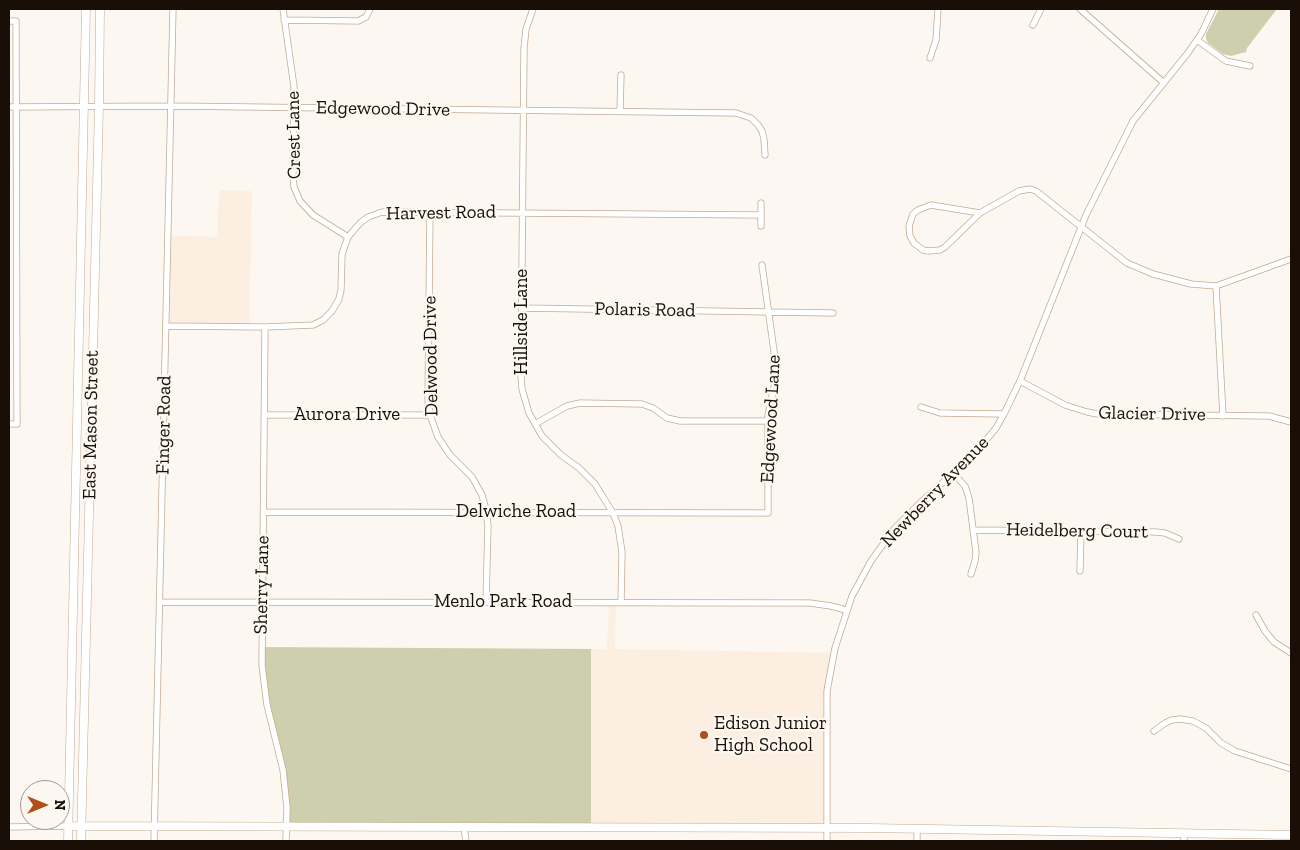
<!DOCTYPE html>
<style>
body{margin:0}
#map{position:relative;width:1300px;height:850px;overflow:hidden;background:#fcf7f1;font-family:"Zilla Slab",serif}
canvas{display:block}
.frame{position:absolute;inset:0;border:10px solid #190f06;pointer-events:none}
.north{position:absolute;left:20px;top:780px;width:50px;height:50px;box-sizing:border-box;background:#fcf7f1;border:1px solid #a19a93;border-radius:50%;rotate:90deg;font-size:14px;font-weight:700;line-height:20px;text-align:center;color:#190f06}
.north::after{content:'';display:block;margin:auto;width:18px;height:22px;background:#b24f17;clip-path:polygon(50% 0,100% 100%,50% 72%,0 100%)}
</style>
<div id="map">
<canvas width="1300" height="850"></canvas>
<div class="frame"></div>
<div class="north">N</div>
</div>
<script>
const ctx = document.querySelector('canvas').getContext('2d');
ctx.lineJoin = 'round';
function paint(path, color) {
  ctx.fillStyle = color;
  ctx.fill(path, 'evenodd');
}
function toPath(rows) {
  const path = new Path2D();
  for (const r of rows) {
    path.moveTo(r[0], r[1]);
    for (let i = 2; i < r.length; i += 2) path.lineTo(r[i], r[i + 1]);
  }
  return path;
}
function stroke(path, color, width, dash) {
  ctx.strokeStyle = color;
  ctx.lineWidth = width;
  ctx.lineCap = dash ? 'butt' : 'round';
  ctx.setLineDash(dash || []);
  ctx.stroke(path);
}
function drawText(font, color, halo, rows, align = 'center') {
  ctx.font = font + ' "Zilla Slab",serif';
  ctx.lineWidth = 4.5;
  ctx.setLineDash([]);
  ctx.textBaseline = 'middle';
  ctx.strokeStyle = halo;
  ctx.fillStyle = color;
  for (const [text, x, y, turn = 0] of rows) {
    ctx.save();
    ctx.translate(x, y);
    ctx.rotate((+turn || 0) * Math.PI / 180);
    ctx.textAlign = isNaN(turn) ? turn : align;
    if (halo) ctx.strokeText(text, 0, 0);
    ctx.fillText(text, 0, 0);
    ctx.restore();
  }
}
paint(toPath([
 [219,190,252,191,249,326,166,326,168,235,217,237],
 [609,603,616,603,615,649,834,653,827,691,827,828,591,828,591,649,607,649]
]), '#fceee1');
paint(toPath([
 [1219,9,1277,9,1247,48,1246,52,1231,56,1223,54,1208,43,1206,39,1206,34],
 [261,647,591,649,591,828,287,827,285,789,272,725]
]), '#ced0ad');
const street = toPath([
 [283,9,294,87,293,178,294,187,300,201,313,215,348,237],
 [533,9,526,29,524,48,521,376,522,389,529,413,542,436,561,455,579,468,595,484,613,513,618,526,622,552,621,603],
 [1080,9,1164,83],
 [284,20,358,21,366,17,370,9],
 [9,21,16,21,17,424,9,424],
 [1033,25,1041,9],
 [1197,40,1226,61,1250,66],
 [930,58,936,40,938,9],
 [9,107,172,106,736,113,751,118,758,125,762,131,764,139,765,155],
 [620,112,621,75],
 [761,203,761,226],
 [931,205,937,206,980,213,945,247,940,250,928,251,923,250,914,243,910,236,909,226,913,214,918,210,931,205],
 [430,212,428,401,430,415,438,437,450,455,472,477,482,495,485,506,488,525,486,602],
 [980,213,1019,191,1030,189,1036,191,1127,263,1153,274,1191,284,1216,286,1291,259],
 [1216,286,1223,416],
 [521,308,833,313],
 [166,326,265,327,313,325,323,320,332,311,339,299,341,290,342,254,348,237,360,223,368,217,382,212,761,215],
 [265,327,262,665,267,705,283,770,287,808,286,841],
 [1020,381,1065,405,1087,412,1098,414,1269,416,1291,422],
 [921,407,940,413,1004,414],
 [265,415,430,415],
 [535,424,567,406,580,403,642,404,653,408,667,418,680,421,768,421],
 [954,474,965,486,969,498,976,552,975,561,971,574],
 [264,512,768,513,768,415,777,373,762,265],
 [973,530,1156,532,1165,533,1179,539],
 [1080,571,1081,531],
 [160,602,810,603,831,606,846,610],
 [1256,615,1265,631,1274,642,1291,653],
 [1154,731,1165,723,1172,720,1180,719,1193,721,1206,728,1221,743,1235,751,1291,769],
 [9,827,68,826],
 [464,827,466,841],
 [917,829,917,841],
 [1184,833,1184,841],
 [154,841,173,9],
 [827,841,827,691,835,648,852,596,871,561,894,529,922,501,974,455,996,428,1004,414,1020,381,1086,215,1133,121,1187,54,1201,34,1213,9]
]);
const secondary = toPath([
 [68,826,869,828,1291,835],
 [68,841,86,9],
 [81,841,99,106,100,9]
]);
stroke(street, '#c4a98f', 7);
stroke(secondary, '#c4a98f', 9);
stroke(street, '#fff', 5.5);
stroke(secondary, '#fff', 8);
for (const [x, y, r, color] of [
 [704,735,5,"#b24f17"]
]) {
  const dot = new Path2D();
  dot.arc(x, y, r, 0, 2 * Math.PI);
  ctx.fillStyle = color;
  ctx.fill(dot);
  stroke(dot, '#fcf7f1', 2);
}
drawText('19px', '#190f06', '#fcf7f1', [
 ["Edgewood Drive",383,109,1],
 ["Crest Lane",294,135,-91],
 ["Harvest Road",441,213,-1],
 ["Polaris Road",645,310,1],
 ["Hillside Lane",522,322,-90],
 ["Delwood Drive",431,356,-91],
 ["Glacier Drive",1152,414,1],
 ["Aurora Drive",347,415],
 ["Edgewood Lane",771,419,-87],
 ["East Mason Street",91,425,-89],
 ["Finger Road",164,425,-89],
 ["Newberry Avenue",935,492,-46],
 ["Delwiche Road",516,512],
 ["Heidelberg Court",1077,531,1],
 ["Sherry Lane",262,585,-89],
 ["Menlo Park Road",503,602]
]);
drawText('19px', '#190f06', '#fcf7f1', [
 ["Edison Junior",714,724],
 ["High School",714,746]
], 'left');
</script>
